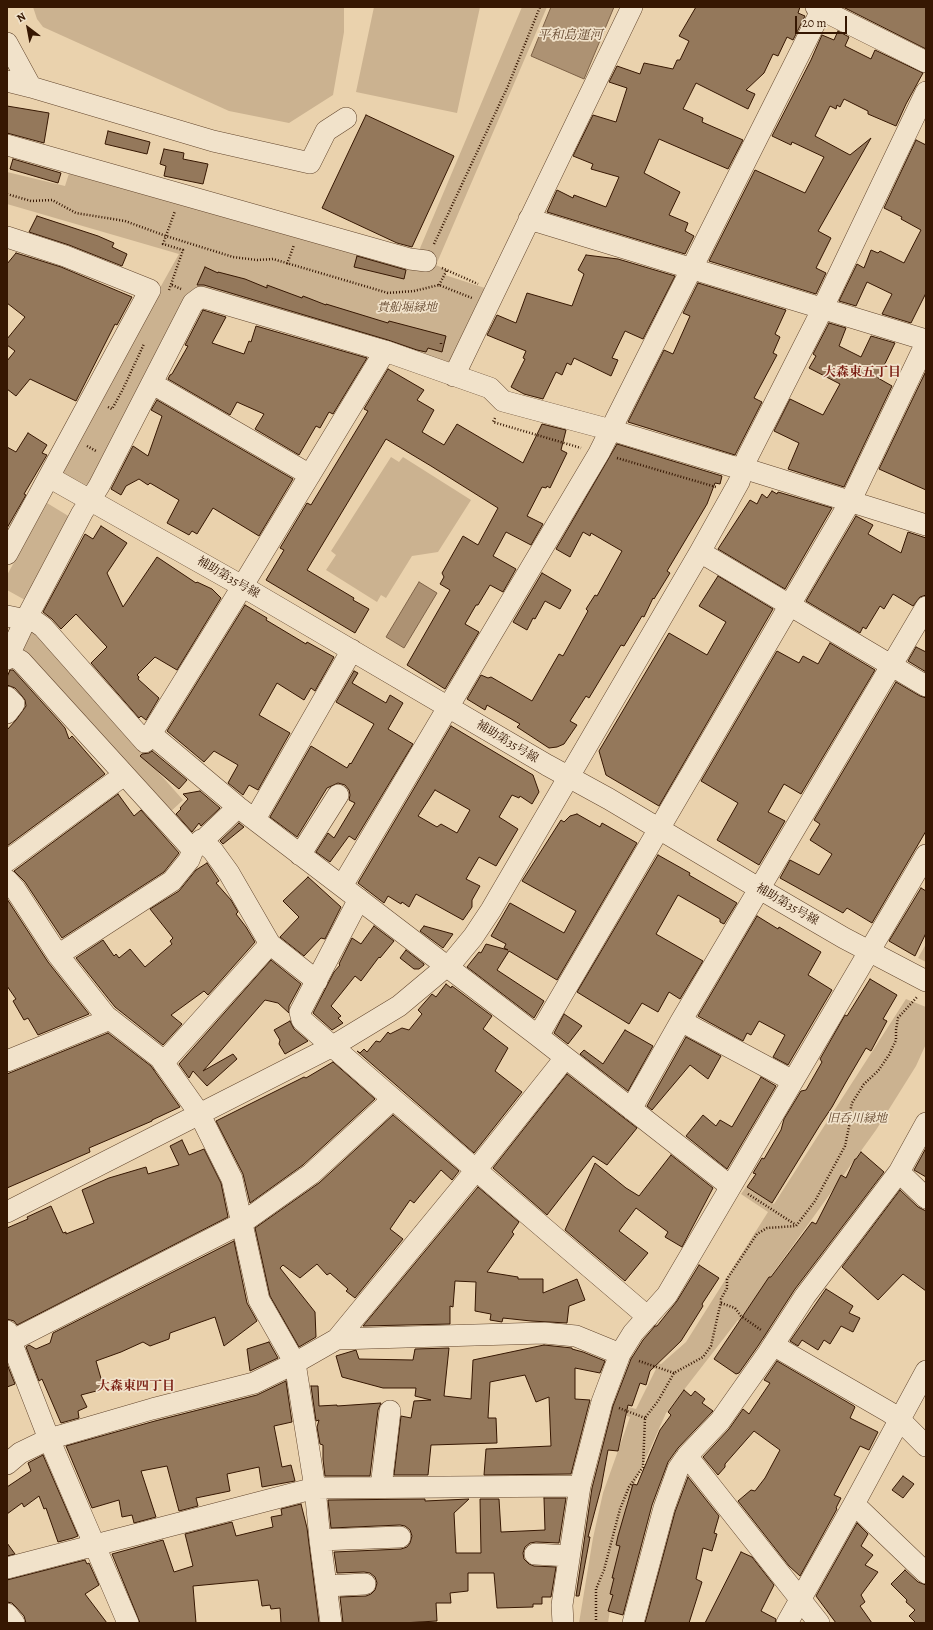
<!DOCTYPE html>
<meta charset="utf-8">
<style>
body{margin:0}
#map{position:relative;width:933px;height:1630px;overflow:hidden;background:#ead2ad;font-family:Alegreya,serif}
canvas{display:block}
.frame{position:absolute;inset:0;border:8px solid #361702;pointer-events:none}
.north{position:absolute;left:8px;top:8px;width:40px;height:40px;-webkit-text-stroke:3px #f1e2ca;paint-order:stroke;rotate:328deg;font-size:11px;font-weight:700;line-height:16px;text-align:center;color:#361702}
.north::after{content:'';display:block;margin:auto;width:14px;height:18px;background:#361702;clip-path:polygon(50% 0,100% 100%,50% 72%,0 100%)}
.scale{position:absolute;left:795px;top:16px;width:52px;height:18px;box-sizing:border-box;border:2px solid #361702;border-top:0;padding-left:5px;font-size:12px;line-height:14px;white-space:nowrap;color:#361702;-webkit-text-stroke:3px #f1e2ca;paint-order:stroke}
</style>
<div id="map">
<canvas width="933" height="1630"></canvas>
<div class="frame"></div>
<div class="north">N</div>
<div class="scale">20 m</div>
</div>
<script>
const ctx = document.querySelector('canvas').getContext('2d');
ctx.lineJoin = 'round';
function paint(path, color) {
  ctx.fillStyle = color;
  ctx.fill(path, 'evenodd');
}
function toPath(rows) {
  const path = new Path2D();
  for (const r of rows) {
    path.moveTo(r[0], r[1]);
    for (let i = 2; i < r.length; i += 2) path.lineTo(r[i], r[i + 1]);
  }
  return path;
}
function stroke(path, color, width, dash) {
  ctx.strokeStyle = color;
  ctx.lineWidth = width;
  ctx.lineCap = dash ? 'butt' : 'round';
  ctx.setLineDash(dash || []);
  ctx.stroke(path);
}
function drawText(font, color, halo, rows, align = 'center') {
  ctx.font = font + ' Alegreya,"Noto Serif JP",serif';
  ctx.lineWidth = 3.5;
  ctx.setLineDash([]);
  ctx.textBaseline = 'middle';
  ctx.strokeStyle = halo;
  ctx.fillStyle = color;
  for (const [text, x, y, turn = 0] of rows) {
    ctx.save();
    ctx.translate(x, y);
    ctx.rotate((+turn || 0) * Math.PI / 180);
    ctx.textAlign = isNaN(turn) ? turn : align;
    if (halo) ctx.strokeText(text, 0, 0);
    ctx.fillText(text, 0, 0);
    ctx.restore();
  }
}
paint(toPath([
 [33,7,344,7,344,32,333,95,289,123,229,111,43,27,37,19],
 [374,7,480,7,457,113,356,92],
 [522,7,547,7,436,265,447,270,445,275,494,291,454,376,201,297,95,479,86,485,62,472,60,466,179,254,7,204,7,172,65,186,72,164,415,260],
 [391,457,399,462,403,457,471,500,438,552,412,556,386,598,381,595,377,602,326,570,336,555,331,551],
 [47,503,70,517,25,600,7,590,7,575],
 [37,630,139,741,144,756,183,800,168,814,19,651,29,631],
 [926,944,926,962,918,958],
 [906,999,926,1007,926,1044,916,1066,876,1130,745,1312,774,1333,769,1341,738,1320,666,1413,627,1501,608,1623,579,1623,593,1538,603,1493,630,1417,607,1409,609,1402,636,1409,656,1369,625,1360,627,1355,661,1364,686,1342,768,1212,741,1194,746,1187,774,1204]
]), '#cbb290');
const water = toPath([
 [551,7,614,7,584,79,531,56,551,7],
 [419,582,437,593,404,648,386,637,419,582]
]);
paint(water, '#ad9273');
stroke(water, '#7d6146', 1);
const building = toPath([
 [696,7,800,7,798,13,805,16,793,40,787,37,778,56,773,54,764,73,746,90,755,94,748,109,696,83,683,109,703,118,702,122,743,140,728,169,659,139,644,173,680,192,669,215,688,223,685,231,694,236,685,254,547,212,557,190,573,198,574,195,606,207,619,177,591,169,593,164,573,156,593,115,616,122,627,88,609,82,617,66,640,74,644,63,673,69,677,60,680,60,689,41,679,36,696,7],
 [843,7,926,7,926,49,843,7],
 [838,31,849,37,845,46,871,59,875,50,923,73,906,104,896,126,868,114,868,111,844,99,840,107,837,105,836,109,830,106,815,136,850,155,871,138,818,231,831,238,816,268,826,273,816,294,709,261,755,170,805,193,824,157,792,142,791,145,772,136,811,60,822,35,834,40,838,31],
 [7,106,49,113,44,143,7,133,7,106],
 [366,115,454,156,412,247,397,243,322,208,366,115],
 [108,131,150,142,147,154,105,144,108,131],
 [916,140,926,145,926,293,911,323,882,314,892,294,867,282,856,306,839,301,857,264,864,268,871,250,878,253,880,251,904,263,921,230,901,219,902,217,884,208,916,140],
 [164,149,184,153,183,159,208,164,203,184,164,176,166,166,160,164,164,149],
 [13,159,61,173,58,183,10,169,13,159],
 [37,216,98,236,114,243,112,247,127,254,122,266,69,245,29,232,37,216],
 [16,253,61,267,132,297,117,325,115,324,76,401,30,379,16,396,7,389,7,361,15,351,7,345,7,339,25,317,7,303,7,264,16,253],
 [586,255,618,259,675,276,643,339,625,331,612,358,618,360,611,376,574,358,571,365,567,363,562,375,556,372,543,399,524,394,511,387,525,359,523,358,526,351,487,335,497,315,516,323,527,293,572,306,584,274,578,270,586,255],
 [357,256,406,270,404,279,354,267,357,256],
 [205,267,218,273,218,272,245,279,267,288,267,285,302,298,303,296,326,305,326,304,388,323,389,321,446,336,442,352,428,348,426,352,417,350,388,340,204,285,197,285,205,267],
 [698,283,786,310,775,334,780,337,773,353,777,355,754,398,762,402,735,455,628,422,664,350,673,354,690,316,683,313,698,283],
 [203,310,226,317,212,343,244,354,249,341,251,342,256,326,367,358,333,414,329,412,320,428,316,426,299,455,255,429,264,414,237,402,230,415,168,379,170,375,172,374,188,346,185,345,203,310],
 [829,323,846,328,839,346,861,357,871,336,895,343,878,378,892,386,844,487,788,469,799,443,774,431,790,399,823,415,840,384,809,368,816,356,813,354,829,323],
 [388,369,424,390,417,400,434,410,422,432,444,445,457,424,523,463,542,424,566,430,561,450,567,453,550,488,547,486,546,488,542,487,527,516,543,524,531,545,506,532,493,556,516,569,503,592,490,585,478,605,476,605,465,624,479,632,445,689,407,665,450,590,440,584,444,577,442,573,463,536,478,545,498,508,431,466,386,439,307,570,354,598,353,600,369,609,355,633,266,580,284,550,280,548,307,503,311,505,368,411,364,409,388,369],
 [926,371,926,490,879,469,926,371],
 [157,400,293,479,259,536,213,508,197,534,192,531,189,535,167,523,179,500,150,483,148,485,139,479,126,486,121,495,111,489,133,446,148,456,162,416,151,410,157,400],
 [28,433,47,445,42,453,47,455,24,494,26,495,7,528,7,447,16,452,28,433],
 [617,444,722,476,720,484,715,483,707,504,667,571,670,573,654,599,653,598,644,617,642,616,624,646,621,645,589,698,586,696,570,721,577,725,564,744,557,747,549,748,517,727,520,724,487,705,485,710,467,699,481,675,488,678,491,677,532,701,559,654,563,656,588,611,586,609,595,595,597,596,622,551,591,533,590,536,583,532,570,557,556,549,617,444],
 [772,491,777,494,778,492,832,508,785,589,718,549,750,500,757,504,762,494,767,498,772,491],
 [856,516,873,525,868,534,901,553,908,532,926,538,926,595,920,597,913,606,893,594,884,609,880,606,866,629,863,627,860,633,806,601,856,516],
 [101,526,127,543,107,573,123,607,157,557,196,583,197,582,212,589,221,598,177,670,155,657,137,675,139,677,138,679,159,698,146,720,141,716,139,718,91,663,107,647,76,614,61,629,52,619,43,612,85,534,93,539,101,526],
 [542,573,571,590,560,609,545,601,535,619,533,618,527,630,513,622,542,573],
 [718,576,773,609,659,806,606,775,599,751,669,633,707,655,726,622,699,606,718,576],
 [245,605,267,618,266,620,306,644,307,642,334,657,315,691,311,688,304,700,277,683,259,715,290,733,258,790,249,785,243,795,228,783,238,765,214,751,204,762,167,731,245,605],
 [830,643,875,670,801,794,784,784,768,812,785,821,759,865,717,840,738,803,701,781,777,651,799,663,803,656,818,664,830,643],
 [916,647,926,652,926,672,908,661,916,647],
 [10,670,13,670,59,721,65,728,69,739,72,736,105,774,7,846,7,730,16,720,26,706,25,700,22,696,15,688,7,685,7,677,10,670],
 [354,671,358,673,352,683,386,703,390,695,403,703,388,729,413,744,355,840,349,836,330,862,316,852,328,833,334,838,355,803,349,800,350,795,349,790,345,785,338,783,327,788,297,837,270,817,311,746,347,768,350,763,351,764,374,724,336,702,354,671],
 [896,682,920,696,926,698,926,831,872,923,847,908,843,913,780,878,790,860,819,875,832,854,810,840,820,824,814,820,896,682],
 [451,726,533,775,539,792,532,804,520,796,519,798,512,795,499,817,518,829,496,866,479,857,466,879,480,886,472,900,472,907,463,920,416,894,409,907,402,902,401,904,388,896,384,903,358,883,451,726],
 [435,790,470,810,457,833,441,824,437,827,418,816,435,790],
 [152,751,187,780,179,789,140,756,142,754,149,753,152,751],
 [200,791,220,808,201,826,199,823,192,832,176,814,181,809,180,808,188,799,183,794,200,791],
 [118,794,134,816,141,810,179,853,164,872,62,938,25,882,14,871,118,794],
 [577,814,600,827,602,823,637,843,557,980,509,951,497,970,544,1001,534,1018,467,967,479,952,481,953,486,944,508,950,504,948,506,944,491,936,510,903,564,933,576,911,522,881,561,820,564,822,570,816,577,814],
 [239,823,244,827,223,844,220,841,239,823],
 [658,855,690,873,689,875,737,903,724,924,720,922,720,919,678,895,656,934,703,961,680,999,669,992,658,1012,642,1003,629,1024,577,992,658,855],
 [207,863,219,881,216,883,231,900,238,912,236,914,246,927,255,942,208,995,204,991,171,1015,182,1024,163,1045,115,1007,76,958,103,940,114,956,116,954,119,958,130,949,145,967,172,944,170,941,173,938,150,909,179,891,196,870,207,863],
 [308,877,341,907,325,939,321,938,304,956,280,937,299,917,283,901,308,877],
 [921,888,926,891,926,933,915,956,889,941,921,888],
 [7,899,48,962,89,1014,38,1035,28,1018,24,1020,13,1001,16,999,7,986,7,899],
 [757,916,778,929,779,927,821,952,808,975,832,990,788,1065,773,1057,785,1035,759,1021,751,1035,747,1033,743,1041,698,1016,757,916],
 [374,926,394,941,380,958,379,957,361,981,355,976,331,1006,341,1016,338,1018,343,1023,332,1030,313,1013,334,972,340,965,339,964,352,938,361,944,374,926],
 [424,926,453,934,443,948,420,931,424,926],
 [406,950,424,964,424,965,419,969,414,969,400,958,406,950],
 [271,960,301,984,289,1006,289,1013,278,1003,265,1000,203,1071,233,1054,237,1059,207,1086,193,1071,189,1078,179,1064,271,960],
 [870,979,897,995,883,1019,887,1021,871,1051,866,1048,846,1082,832,1107,820,1125,772,1203,747,1187,756,1174,753,1173,762,1158,764,1159,781,1130,784,1119,801,1091,806,1090,822,1062,820,1059,845,1015,847,1016,870,979],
 [446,984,451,988,452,986,492,1016,483,1029,508,1048,495,1071,522,1092,474,1153,357,1051,360,1053,364,1049,367,1052,376,1041,380,1042,388,1032,390,1034,402,1028,409,1030,422,1014,418,1010,432,994,436,997,446,984],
 [564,1014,582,1026,568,1044,554,1033,564,1014],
 [290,1021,294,1029,308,1041,285,1054,279,1044,280,1040,274,1030,290,1021],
 [625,1030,653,1046,628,1091,580,1054,584,1050,603,1064,625,1030],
 [108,1033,151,1066,180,1107,152,1120,152,1121,89,1148,90,1152,7,1188,7,1074,108,1033],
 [686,1037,721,1056,708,1079,690,1065,652,1110,647,1106,686,1037],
 [333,1062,375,1099,303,1165,250,1203,243,1174,216,1121,304,1077,306,1078,333,1062],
 [567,1074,637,1128,607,1165,593,1156,547,1215,493,1168,567,1074],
 [761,1077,776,1086,727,1169,686,1136,703,1115,716,1126,720,1120,732,1127,761,1077],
 [393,1115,459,1171,452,1180,441,1170,414,1203,410,1200,390,1229,403,1239,355,1298,346,1291,348,1289,330,1273,327,1275,317,1264,300,1278,283,1265,280,1268,315,1312,316,1337,299,1347,270,1296,255,1228,319,1183,393,1115],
 [182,1140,189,1155,204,1149,221,1183,228,1217,17,1325,14,1321,7,1319,7,1228,28,1219,27,1217,51,1206,63,1233,66,1232,66,1234,94,1223,82,1190,109,1178,146,1167,148,1174,179,1165,170,1146,182,1140],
 [926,1148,926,1177,914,1170,926,1148],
 [861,1152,884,1172,795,1289,758,1346,739,1373,736,1374,714,1359,769,1277,771,1277,812,1222,816,1224,841,1175,846,1178,855,1159,856,1159,861,1152],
 [671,1155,713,1188,682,1247,665,1237,668,1232,636,1208,619,1231,648,1253,625,1281,565,1230,595,1163,626,1188,639,1196,671,1155],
 [478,1187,519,1222,512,1232,514,1234,487,1272,518,1277,518,1279,543,1279,543,1293,577,1279,585,1300,569,1306,567,1323,531,1321,503,1318,502,1322,490,1320,491,1314,475,1311,476,1282,455,1281,453,1307,450,1306,450,1324,363,1326,478,1187],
 [900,1190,918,1207,926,1211,926,1291,903,1274,878,1300,842,1267,900,1190],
 [234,1241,247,1303,257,1321,224,1346,215,1317,170,1333,169,1339,150,1346,143,1342,121,1352,96,1361,104,1389,81,1395,87,1407,78,1411,79,1418,61,1423,42,1379,39,1381,26,1347,29,1345,36,1349,50,1343,53,1333,234,1241],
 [699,1265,719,1278,702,1304,703,1306,681,1341,650,1371,646,1385,640,1383,632,1406,628,1405,618,1451,608,1450,601,1488,588,1537,590,1537,579,1596,576,1596,592,1488,613,1406,631,1359,643,1340,655,1326,657,1326,677,1301,699,1265],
 [826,1289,853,1306,849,1313,860,1318,853,1332,841,1326,830,1344,824,1340,818,1350,802,1340,798,1346,790,1341,826,1289],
 [269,1342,278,1358,250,1371,247,1349,269,1342],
 [544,1345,572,1348,572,1349,583,1352,605,1361,600,1373,575,1368,575,1399,590,1400,571,1474,484,1475,486,1449,551,1446,549,1397,536,1402,525,1375,490,1382,488,1418,496,1418,497,1443,431,1445,428,1475,394,1475,401,1416,411,1418,414,1401,431,1400,415,1396,416,1388,383,1388,342,1377,336,1356,356,1350,359,1359,413,1360,415,1349,449,1348,444,1396,471,1399,473,1360,544,1345],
 [777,1361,854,1406,855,1407,850,1418,878,1432,869,1450,860,1446,834,1495,841,1498,836,1508,837,1509,800,1576,789,1566,738,1501,751,1490,755,1491,765,1478,780,1450,754,1431,725,1464,725,1467,718,1475,703,1457,729,1429,743,1409,749,1414,770,1383,764,1380,777,1361],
 [7,1364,15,1384,7,1387,7,1364],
 [286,1381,292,1422,274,1426,282,1467,291,1465,295,1481,262,1487,259,1467,227,1474,230,1491,196,1498,198,1506,179,1511,167,1466,141,1471,156,1517,134,1523,132,1515,122,1517,119,1500,92,1508,66,1446,155,1421,257,1395,286,1381],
 [311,1386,318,1386,319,1406,337,1405,337,1406,381,1403,378,1410,370,1476,325,1476,323,1459,323,1445,320,1444,317,1427,319,1420,316,1421,311,1386],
 [684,1390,691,1396,695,1391,705,1399,702,1403,713,1411,678,1448,668,1462,652,1505,623,1615,608,1611,613,1595,610,1594,614,1578,612,1578,620,1546,616,1545,618,1536,633,1484,637,1485,660,1430,671,1415,668,1412,684,1390],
 [43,1455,78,1536,73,1538,58,1542,46,1508,44,1509,39,1496,24,1507,22,1503,7,1514,7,1487,31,1471,28,1463,43,1455],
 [903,1476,914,1484,903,1498,892,1490,903,1476],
 [688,1477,719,1516,714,1533,717,1534,712,1551,703,1548,696,1579,702,1582,689,1623,645,1623,675,1512,688,1477],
 [544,1498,566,1498,559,1543,536,1542,530,1543,525,1547,523,1553,524,1559,529,1564,534,1566,556,1567,551,1597,542,1597,542,1604,533,1604,533,1607,497,1608,494,1573,468,1573,468,1591,450,1593,451,1603,436,1603,437,1621,402,1623,343,1623,340,1597,366,1596,371,1594,375,1590,377,1583,375,1577,370,1573,364,1572,337,1573,334,1552,401,1549,407,1547,410,1543,412,1536,410,1530,405,1526,400,1525,331,1528,328,1500,425,1499,425,1501,469,1499,454,1513,456,1553,481,1553,480,1499,499,1499,501,1532,545,1530,544,1498],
 [301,1504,307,1528,319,1623,281,1623,280,1608,271,1609,270,1605,262,1606,258,1580,193,1586,196,1623,140,1623,112,1554,163,1540,174,1572,193,1566,185,1534,232,1522,236,1536,273,1527,271,1517,282,1515,281,1509,301,1504],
 [857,1523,868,1534,861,1546,873,1555,865,1565,878,1572,861,1595,865,1602,860,1606,872,1623,836,1623,816,1596,857,1523],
 [7,1543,15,1554,7,1556,7,1543],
 [741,1552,752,1557,774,1585,761,1611,776,1619,775,1623,705,1623,741,1552],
 [85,1560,87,1564,89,1563,99,1585,85,1594,107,1623,26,1623,24,1616,16,1607,12,1603,7,1602,7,1580,85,1560],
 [905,1570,918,1582,926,1585,926,1623,916,1623,909,1616,915,1610,906,1602,907,1600,891,1584,905,1570]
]);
paint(building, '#94785b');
stroke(building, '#361702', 1);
const minor = toPath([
 [816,7,926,62],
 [7,43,31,87,213,141,310,163,326,131,346,118],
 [7,81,31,87],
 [7,145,410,259,426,261],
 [529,219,926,340],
 [7,237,65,256,150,290,7,554],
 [454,376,632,7],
 [153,384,310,475],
 [49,477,242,586,547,765,609,799,760,889,844,938,926,981],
 [700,552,926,686],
 [7,616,36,622,43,627,145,742,151,734,234,600,385,351],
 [7,653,21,661,193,850],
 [7,659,26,619,82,513,99,486,193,303,201,297,385,351,490,388,503,401,611,430,731,466,743,468,926,525],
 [7,697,14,704,7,713],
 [151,734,238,807,538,1036,730,1186],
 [255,819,352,650],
 [201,840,213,851,229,873,270,944,317,981],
 [300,855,338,795],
 [7,861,124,775],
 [7,880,15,889,58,955,106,1016,160,1058,199,1113,232,1179,259,1300,295,1363,315,1488,320,1540,331,1623],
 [342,886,599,453,823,7],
 [359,899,300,1012,302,1020,393,1099,648,1317],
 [58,955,172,881,189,860,193,850,238,807],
 [681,1021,793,1081],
 [538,1036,850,502,926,343],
 [7,1061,110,1019],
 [163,1063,270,944],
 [631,1109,681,1021,926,607],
 [899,1172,926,1198],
 [7,1212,333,1046,399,1006,454,960,473,937,491,910,700,552,739,482,747,458,816,322,926,92],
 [7,1331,49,1439,128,1623],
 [337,1339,544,1333,576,1336,620,1354],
 [7,1343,242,1223,311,1174,393,1099],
 [773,1345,889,1412,899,1419,926,1446],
 [687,1456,819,1623],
 [7,1464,20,1453,49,1439,152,1409,254,1383,295,1363,337,1339,476,1170,565,1058],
 [381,1487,390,1411],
 [854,1504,926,1573],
 [320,1540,400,1537],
 [535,1554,569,1556],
 [7,1568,315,1488,580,1486],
 [327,1586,365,1584],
 [7,1614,14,1623],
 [563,1623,562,1605,580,1486,602,1402,620,1354,633,1333,667,1295,926,855],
 [633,1623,664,1508,678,1469,687,1456,720,1421,768,1353,805,1296,899,1172,926,1123],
 [787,1623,854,1504,926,1371]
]);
stroke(minor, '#63462d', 22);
stroke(toPath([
 [7,194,31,201,52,200,76,213,125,221,166,236,233,257,257,260,273,259,388,293,414,291,439,285,472,298],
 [434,244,508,86,540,7],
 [287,264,294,245],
 [442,268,478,284],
 [172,285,181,289],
 [439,285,447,270],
 [169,290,183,250,163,244,175,211],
 [441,344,441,342],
 [108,407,112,409,123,389,144,344],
 [495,418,493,422,581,448],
 [87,446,96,451],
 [617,458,716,487],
 [748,1194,796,1225],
 [721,1303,735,1308,741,1316,761,1330],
 [639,1361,674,1373],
 [619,1408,645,1418],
 [596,1623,596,1589,604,1570,620,1509,629,1487,643,1467,645,1418,658,1401,674,1373,703,1357,711,1346,719,1310,721,1303,721,1299,727,1288,727,1279,757,1234,767,1228,796,1226,815,1201,845,1146,850,1122,851,1107,852,1103,864,1084,878,1071,889,1055,896,1040,896,1030,898,1018,917,997]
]), '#361702', 2.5, [1, 2]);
stroke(minor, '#f1e2ca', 21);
drawText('italic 12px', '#63462d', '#f1e2ca', [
 ["貴船堀緑地",407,308],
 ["旧呑川緑地",857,1119]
]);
drawText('12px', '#361702', '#f1e2ca', [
 ["補助第35号線",228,578,30],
 ["補助第35号線",507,742,31],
 ["補助第35号線",787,905,30]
]);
drawText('italic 13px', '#66482f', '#f1e2ca', [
 ["平和島運河",570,36]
]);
drawText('bold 13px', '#7a1f14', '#f1e2ca', [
 ["大森東五丁目",862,373],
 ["大森東四丁目",136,1387]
]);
</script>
